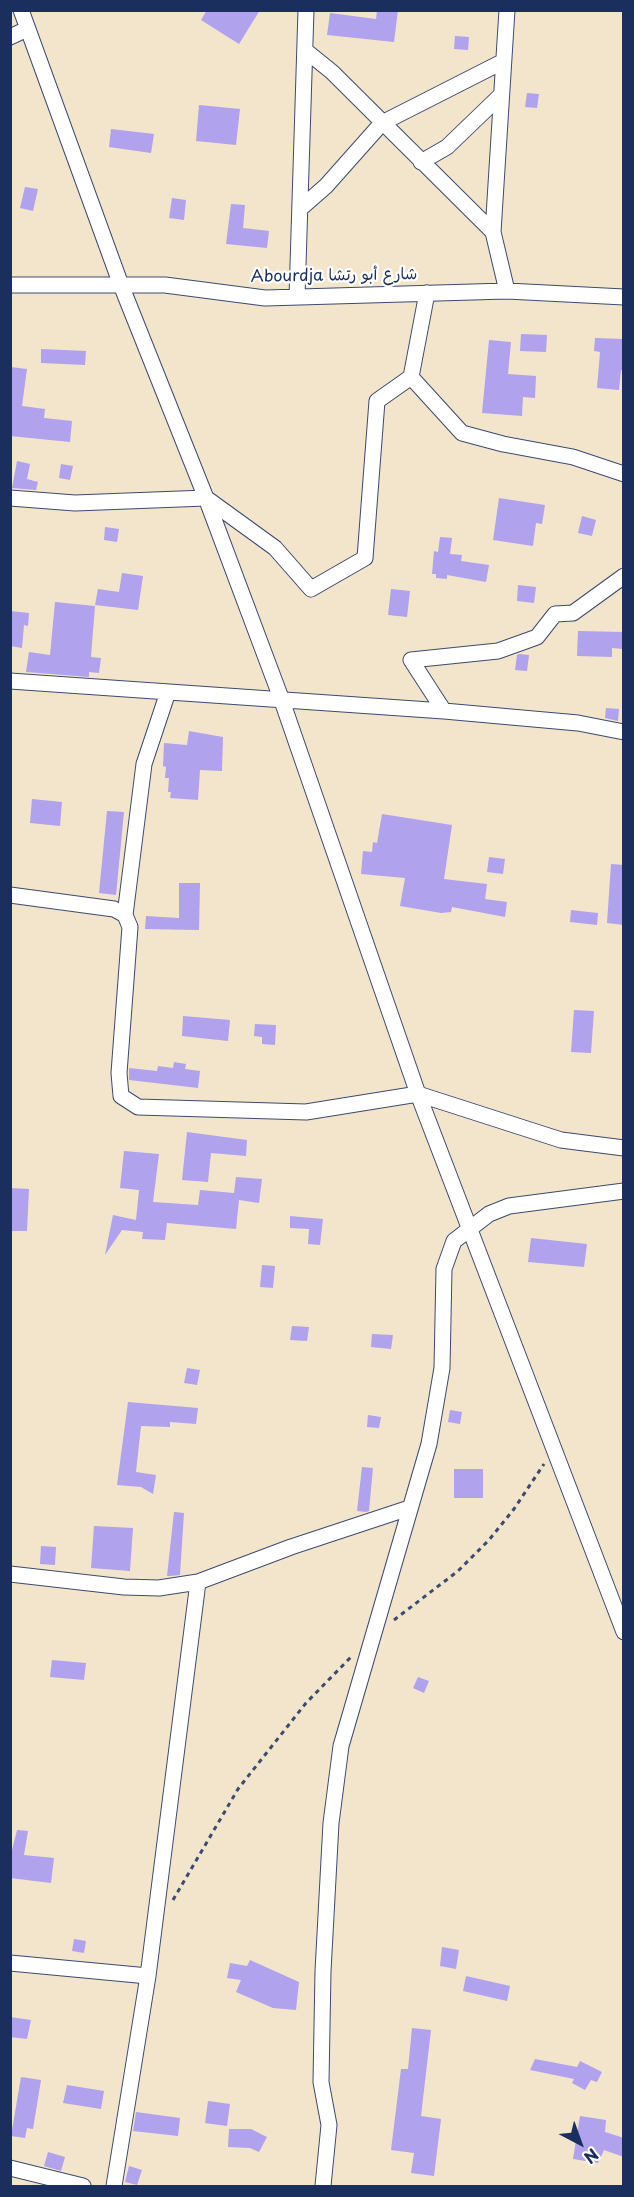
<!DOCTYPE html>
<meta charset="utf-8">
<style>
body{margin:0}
#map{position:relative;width:634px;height:2197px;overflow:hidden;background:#f2e5cb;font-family:"Playpen Sans",sans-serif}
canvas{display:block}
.frame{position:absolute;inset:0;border:12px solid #1b2f5e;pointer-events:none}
.north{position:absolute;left:550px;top:2113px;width:60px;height:60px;-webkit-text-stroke:4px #fff;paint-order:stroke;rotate:139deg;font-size:16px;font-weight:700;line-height:24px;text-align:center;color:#1b2f5e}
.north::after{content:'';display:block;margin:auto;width:21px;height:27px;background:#1b2f5e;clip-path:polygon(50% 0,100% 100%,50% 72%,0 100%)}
</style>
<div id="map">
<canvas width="634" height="2197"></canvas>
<div class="frame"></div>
<div class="north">N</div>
</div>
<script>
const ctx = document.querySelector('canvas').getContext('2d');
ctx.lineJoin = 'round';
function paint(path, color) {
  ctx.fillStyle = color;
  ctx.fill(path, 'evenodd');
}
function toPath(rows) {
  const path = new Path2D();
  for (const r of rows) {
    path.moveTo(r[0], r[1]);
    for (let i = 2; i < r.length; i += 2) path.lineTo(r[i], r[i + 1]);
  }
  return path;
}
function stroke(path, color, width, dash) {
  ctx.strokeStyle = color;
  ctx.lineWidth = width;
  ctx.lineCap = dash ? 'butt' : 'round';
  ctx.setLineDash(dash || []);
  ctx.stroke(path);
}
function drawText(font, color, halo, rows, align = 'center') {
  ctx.font = font + ' "Playpen Sans","Playpen Sans Arabic",sans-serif';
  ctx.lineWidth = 4.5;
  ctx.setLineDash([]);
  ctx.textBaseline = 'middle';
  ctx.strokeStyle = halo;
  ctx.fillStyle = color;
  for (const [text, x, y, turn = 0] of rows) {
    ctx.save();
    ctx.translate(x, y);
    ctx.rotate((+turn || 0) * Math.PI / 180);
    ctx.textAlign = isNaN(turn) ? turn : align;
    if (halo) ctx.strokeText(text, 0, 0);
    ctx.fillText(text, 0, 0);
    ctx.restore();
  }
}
paint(toPath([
 [207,10,260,10,239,44,201,20],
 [377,10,398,10,394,42,327,35,330,13,376,19],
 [455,36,469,37,468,50,454,49],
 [527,93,539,94,537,108,525,107],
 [199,105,240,109,236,145,196,141],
 [111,129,154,134,151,153,109,147],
 [25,187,38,189,33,211,20,208],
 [172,198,186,200,184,220,169,218],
 [231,204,245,205,243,228,269,231,267,248,226,244],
 [521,334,547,335,546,352,520,351],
 [595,338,624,339,624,370,621,370,619,390,597,388,600,352,594,351],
 [489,340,511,342,508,374,536,376,535,398,523,397,522,416,482,413],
 [41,349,86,351,85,365,41,363],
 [10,367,27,369,22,406,45,409,44,418,72,421,70,442,10,436],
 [17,461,30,464,27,479,38,482,36,490,12,488],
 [61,464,73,466,70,480,59,478],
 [499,498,545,505,542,524,536,523,533,546,493,540],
 [582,516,596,520,592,536,578,533],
 [105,527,119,529,117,542,104,540],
 [440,537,452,538,450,554,462,555,461,561,489,565,486,582,447,575,447,579,436,578,436,574,432,574,434,551,438,552],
 [122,573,143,576,138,610,95,605,98,589,119,592],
 [518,585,536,587,534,603,517,601],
 [391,589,410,591,407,617,388,615],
 [55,602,95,606,91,657,101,658,99,673,89,672,89,677,26,672,29,652,50,655],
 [10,611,29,613,28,626,24,625,22,648,10,646],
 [578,631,624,632,623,649,612,648,612,657,577,656],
 [519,654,529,655,527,671,515,670,517,655],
 [606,708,619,709,618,721,605,718],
 [189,731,223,737,222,771,200,770,198,800,170,798,171,792,168,792,169,778,165,778,166,767,163,766,164,743,187,745],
 [32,799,62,802,60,826,30,823],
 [107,811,124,812,116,895,99,893],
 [382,814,452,825,444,879,487,884,485,899,507,902,505,917,452,907,451,912,441,913,400,906,405,878,361,874,363,851,372,852,373,842,377,843],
 [489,857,505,859,503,874,487,872],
 [611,864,624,865,624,925,607,923],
 [179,883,200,883,199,930,145,929,146,916,179,918],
 [571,910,598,913,597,925,570,922],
 [574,1010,594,1011,591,1053,571,1052],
 [183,1016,230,1020,228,1041,182,1036],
 [255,1024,276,1025,275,1045,262,1044,262,1037,254,1036],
 [174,1062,186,1064,185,1069,200,1071,198,1088,129,1080,129,1068,157,1071,158,1066,173,1068],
 [187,1132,247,1140,246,1156,211,1153,208,1182,182,1180],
 [124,1151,159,1154,153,1202,198,1205,200,1190,234,1193,236,1177,262,1179,259,1203,239,1200,236,1229,167,1223,165,1240,142,1239,143,1232,122,1230,105,1255,113,1215,136,1220,139,1190,120,1188],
 [10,1188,29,1189,27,1231,10,1231],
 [290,1216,323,1219,320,1245,308,1244,309,1229,290,1228],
 [531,1238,587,1244,584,1267,528,1262],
 [262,1265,275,1266,273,1288,260,1287],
 [292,1326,309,1327,307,1341,290,1340],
 [372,1334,393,1335,391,1349,371,1347],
 [187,1368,200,1370,197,1385,184,1383],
 [128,1402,198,1408,196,1424,170,1422,170,1427,141,1426,136,1472,156,1475,153,1494,141,1487,117,1485],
 [450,1410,462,1412,460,1424,448,1422],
 [368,1415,381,1417,379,1428,367,1427],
 [362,1467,373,1468,369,1511,366,1512,357,1511],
 [454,1469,483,1469,483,1498,454,1498],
 [174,1512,184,1513,180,1575,170,1576,167,1576],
 [94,1526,133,1528,130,1571,91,1568],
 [41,1546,56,1547,55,1565,40,1564],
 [52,1660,86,1663,84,1680,50,1677],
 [418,1677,429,1681,424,1693,413,1688],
 [17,1830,28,1831,24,1855,54,1858,51,1883,10,1878,12,1850],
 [74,1939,86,1941,84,1953,72,1951],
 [442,1947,459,1950,456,1969,440,1966],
 [250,1960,299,1982,296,2010,273,2008,236,1992,241,1980,227,1978,230,1963,247,1966],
 [466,1976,510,1986,507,2001,463,1991],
 [10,2017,31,2020,27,2039,10,2037],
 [412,2028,431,2030,421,2116,441,2119,434,2176,411,2173,414,2153,391,2150,401,2069,408,2069],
 [535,2059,577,2067,580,2061,602,2072,597,2082,591,2080,585,2090,572,2083,574,2079,530,2070],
 [21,2077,41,2080,33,2129,27,2128,25,2138,11,2136],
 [67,2085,104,2091,101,2109,63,2103],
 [208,2101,230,2104,227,2126,205,2123],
 [136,2112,180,2118,178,2136,133,2131],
 [580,2116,606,2120,605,2132,624,2138,624,2157,604,2150,598,2163,573,2159],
 [229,2129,251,2129,267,2137,259,2152,250,2148,228,2147],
 [48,2152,65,2157,61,2171,44,2166],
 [129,2166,142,2170,137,2185,125,2182]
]), '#b0a2ec');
const street = toPath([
 [21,10,121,285,206,498,281,698,418,1094,624,1632],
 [507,10,493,232,507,291],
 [10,37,27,29],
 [306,51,332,72,493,232],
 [421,162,447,147,500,96],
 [302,207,326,186,382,123,502,62],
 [10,285,165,285,265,298,507,291,624,297],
 [297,297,306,10],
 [411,377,427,293],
 [10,498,75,503,206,498,275,548,311,589,365,558,377,401,411,377,462,433,503,444,573,457,624,474],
 [10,681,444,711,578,723,624,732],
 [444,711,411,660,498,651,537,637,555,614,573,613,624,576],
 [10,895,114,909,125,915,130,927,119,1073,121,1096,138,1107,306,1112,418,1094,561,1140,624,1148],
 [125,915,144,764,168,692],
 [10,1574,124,1587,159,1588,198,1582,291,1547,409,1508],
 [10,1963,148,1976],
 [10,2168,83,2186],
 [114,2186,148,1976,198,1582],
 [323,2186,329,2125,321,2082,323,1971,331,1823,341,1746,429,1444,442,1368,444,1269,454,1241,489,1214,509,1206,624,1191]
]);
stroke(street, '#3b4a6e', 17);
stroke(toPath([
 [394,1620,458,1571,489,1540,514,1509,544,1464],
 [173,1900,238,1789,306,1703,351,1657]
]), '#3b4a6e', 3, [4.5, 4.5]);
stroke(street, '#fff', 15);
drawText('16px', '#1b2f5e', '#fff', [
 ["Abourdja شارع أبو رتشا",334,276,-1]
]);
</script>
